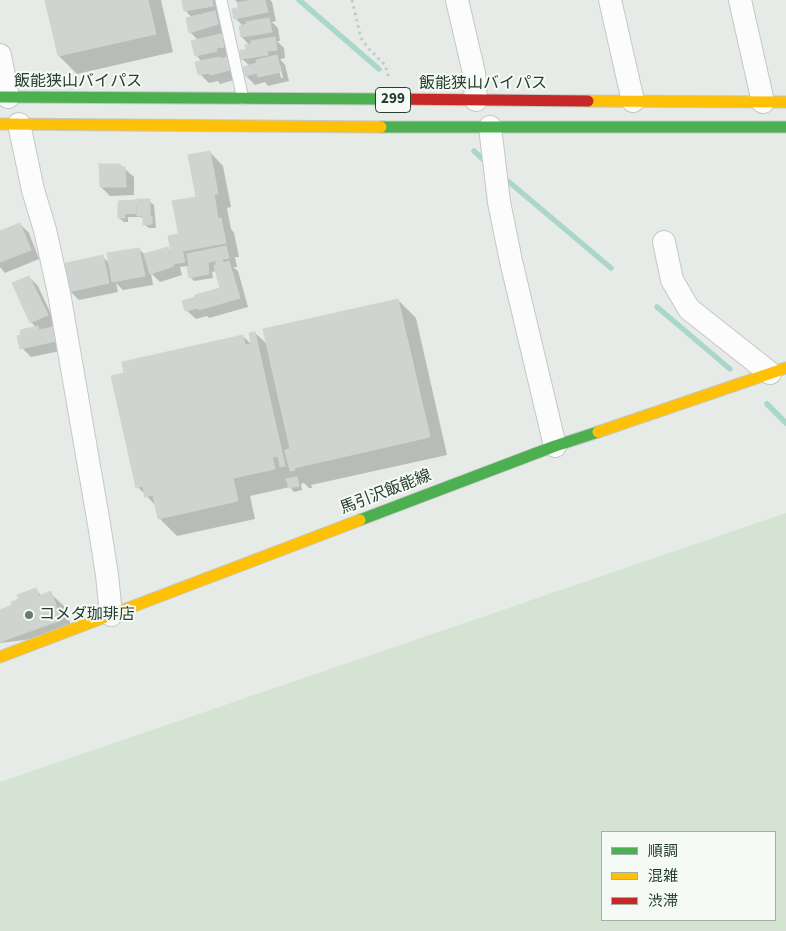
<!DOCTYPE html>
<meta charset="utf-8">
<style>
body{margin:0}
#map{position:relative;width:786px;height:931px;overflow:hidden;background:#e7ebe7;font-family:"Source Sans 3","Noto Sans JP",sans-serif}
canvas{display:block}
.legend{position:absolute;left:601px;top:831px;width:175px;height:90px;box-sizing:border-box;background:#f6faf6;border:1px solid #a2afa6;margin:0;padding:6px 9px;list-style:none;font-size:15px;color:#253e2d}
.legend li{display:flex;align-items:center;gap:10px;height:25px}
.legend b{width:25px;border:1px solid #a2afa6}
</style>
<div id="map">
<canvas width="786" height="931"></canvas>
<ul class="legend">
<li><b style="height:6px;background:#4caf50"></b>順調</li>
<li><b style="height:6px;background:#ffc107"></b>混雑</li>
<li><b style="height:6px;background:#c62828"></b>渋滞</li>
</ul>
</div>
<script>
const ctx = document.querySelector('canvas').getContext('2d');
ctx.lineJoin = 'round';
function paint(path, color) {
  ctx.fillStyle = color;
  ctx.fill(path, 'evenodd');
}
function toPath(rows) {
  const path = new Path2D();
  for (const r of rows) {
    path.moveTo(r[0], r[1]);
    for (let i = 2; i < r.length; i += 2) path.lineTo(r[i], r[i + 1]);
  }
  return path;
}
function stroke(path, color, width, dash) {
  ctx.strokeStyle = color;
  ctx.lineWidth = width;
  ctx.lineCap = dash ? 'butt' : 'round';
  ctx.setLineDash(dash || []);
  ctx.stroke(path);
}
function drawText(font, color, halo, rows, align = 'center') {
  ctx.font = font + ' "Source Sans 3","Noto Sans JP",sans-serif';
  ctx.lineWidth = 4;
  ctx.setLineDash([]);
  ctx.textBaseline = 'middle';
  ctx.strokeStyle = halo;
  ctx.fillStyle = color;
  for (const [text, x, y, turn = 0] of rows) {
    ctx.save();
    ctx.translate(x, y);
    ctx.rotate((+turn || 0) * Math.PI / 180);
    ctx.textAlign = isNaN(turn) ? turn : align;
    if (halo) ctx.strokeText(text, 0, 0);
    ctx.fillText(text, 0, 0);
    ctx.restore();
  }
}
paint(toPath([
 [786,513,786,931,0,931,0,782],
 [602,832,775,832,775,920,602,920]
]), '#d4e3d2');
paint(toPath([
 [46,0,161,0,173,52,77,74,59,56],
 [183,0,218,0,221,15,218,15,224,22,226,33,219,35,229,45,232,56,225,57,236,68,238,79,220,84,218,81,209,83,200,74,202,62,196,55,198,40,190,32,192,18,185,10],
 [235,0,270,0,272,2,276,21,272,22,278,28,280,41,277,41,284,48,285,58,280,59,285,65,289,81,268,86,265,82,255,85,246,76,244,68,250,66,242,59,241,51,247,51,250,46,242,37,243,26,236,19,239,4],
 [278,65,280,65,283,78,281,78],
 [210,152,223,166,231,207,227,208,231,229,234,233,239,257,235,257,237,267,233,267,238,271,248,307,209,318,207,316,196,319,186,310,221,289,216,271,212,272,213,278,194,281,190,277,188,266,180,267,182,275,160,282,151,273,153,285,123,290,116,283,118,292,79,300,70,291,102,256,110,264,139,249,145,255,168,248,172,253,178,235,180,238,198,198],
 [120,165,134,177,134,195,110,196,101,187],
 [135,201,138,205,149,201,154,205,156,228,149,228,144,224,144,219,141,217,128,217,128,222,124,222,119,218],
 [20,224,29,233,39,259,5,273,0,267,0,232],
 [29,277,38,286,56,325,51,327,62,337,65,350,31,357,22,348,37,328,31,322,14,284],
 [398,300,416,318,447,455,311,485,312,488,309,488,304,483,301,484,302,490,294,492,290,487,250,496,255,519,177,536,159,518,157,507,138,487,243,336,253,346,255,333,268,345],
 [36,590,42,596,50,593,64,606,74,634,0,643,0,611,13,606]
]), '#0003');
stroke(toPath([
 [299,0,379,69],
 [474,151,487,163],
 [502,176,611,268],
 [657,307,730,369],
 [767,404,786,423]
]), '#abd7ca', 5.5);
const building = toPath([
 [45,0,148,0,156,34,58,56,45,0],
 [182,0,212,0,213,6,184,11,182,0],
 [252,0,265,0,268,12,234,19,232,9,238,8,237,3,252,0],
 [215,11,218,24,189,33,186,18,215,11],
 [269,18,272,32,241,37,239,26,247,24,246,22,269,18],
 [221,34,224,47,216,48,217,51,195,56,191,41,221,34],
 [275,37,277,50,267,51,268,55,241,59,240,50,246,50,245,45,251,44,251,41,275,37],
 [277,55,281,72,258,77,257,73,245,76,243,67,257,63,256,60,277,55],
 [220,57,220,59,227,57,230,70,210,75,209,73,198,75,195,62,220,57],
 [210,151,218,194,214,194,218,219,221,218,226,243,182,251,172,201,196,197,188,155,210,151],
 [99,164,120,164,120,167,125,167,126,187,100,187,99,164],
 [137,199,150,199,150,215,137,216,137,199],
 [136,200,136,213,124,214,125,218,118,218,118,201,136,200],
 [143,216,152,216,152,224,143,225,143,216],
 [20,223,31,250,0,262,0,231,20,223],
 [178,234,185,262,173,264,168,236,178,234],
 [226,246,229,258,189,266,187,254,226,246],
 [168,247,174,266,150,274,144,254,168,247],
 [139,248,145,276,112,282,107,253,139,248],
 [103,255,109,283,68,292,62,264,103,255],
 [222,260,223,263,229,261,240,298,199,310,198,308,185,311,182,301,195,297,195,295,220,288,214,266,216,265,216,262,222,260],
 [208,263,209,274,189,278,187,267,208,263],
 [29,276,48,315,30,323,12,283,29,276],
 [398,299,430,437,294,468,295,470,290,471,285,450,290,449,263,329,398,299],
 [38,326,39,330,53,327,56,341,20,349,17,336,21,335,20,330,38,326],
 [255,332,285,466,280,467,278,456,272,457,275,469,233,478,238,501,158,519,153,495,145,497,143,486,136,488,111,376,124,373,122,362,243,335,245,345,251,344,249,333,255,332],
 [297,477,299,486,289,488,286,479,297,477],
 [36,588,39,596,51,591,61,620,0,642,0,610,12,605,11,602,19,599,17,595,36,588]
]);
paint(building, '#d0d4d0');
stroke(building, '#d0d4d0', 1);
const lane = toPath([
 [221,0,243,99]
]);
const street = toPath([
 [457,0,474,73,476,100],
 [610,0,633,101],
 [740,0,763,102],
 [0,55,8,97],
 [19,124,33,190,45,230,59,293,99,524,107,575,111,615],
 [490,127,499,202,511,261,555,446],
 [664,242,672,280,689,309,770,373]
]);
const fast = toPath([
 [0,97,390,99],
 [381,127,786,127],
 [360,520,555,446,598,432]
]);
const slow = toPath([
 [588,101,786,102],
 [0,124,381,127],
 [598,432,786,368],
 [0,657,360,520]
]);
const jam = toPath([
 [390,99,588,101]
]);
stroke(lane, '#c4c8c4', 13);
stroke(street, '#c4c8c4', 24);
stroke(fast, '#c3c9c4', 13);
stroke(slow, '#c3c9c4', 13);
stroke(jam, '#c3c9c4', 13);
stroke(toPath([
 [352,0,361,38,368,48,385,65,389,78]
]), '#c2cbc5', 3, [2.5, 4]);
stroke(lane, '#fbfcfb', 11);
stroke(street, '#fbfcfb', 22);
stroke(fast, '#4caf50', 11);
stroke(slow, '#ffc107', 11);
stroke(jam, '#c62828', 11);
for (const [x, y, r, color] of [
 [29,615,5,"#697b6e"]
]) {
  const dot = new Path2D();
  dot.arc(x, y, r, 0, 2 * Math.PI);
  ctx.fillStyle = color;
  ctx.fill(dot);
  stroke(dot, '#f6faf6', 2);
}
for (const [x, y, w] of [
 [393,100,35]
]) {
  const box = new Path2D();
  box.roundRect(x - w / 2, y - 12.5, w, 25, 4);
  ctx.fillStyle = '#f6faf6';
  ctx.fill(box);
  stroke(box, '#253e2d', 1);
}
drawText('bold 15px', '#253e2d', null, [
 ["299",393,100]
]);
drawText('16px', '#253e2d', '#f6faf6', [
 ["飯能狭山バイパス",78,82],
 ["飯能狭山バイパス",483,84],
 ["馬引沢飯能線",386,493,-21]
]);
drawText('16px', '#253e2d', '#f6faf6', [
 ["コメダ珈琲店",39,615]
], 'left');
</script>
